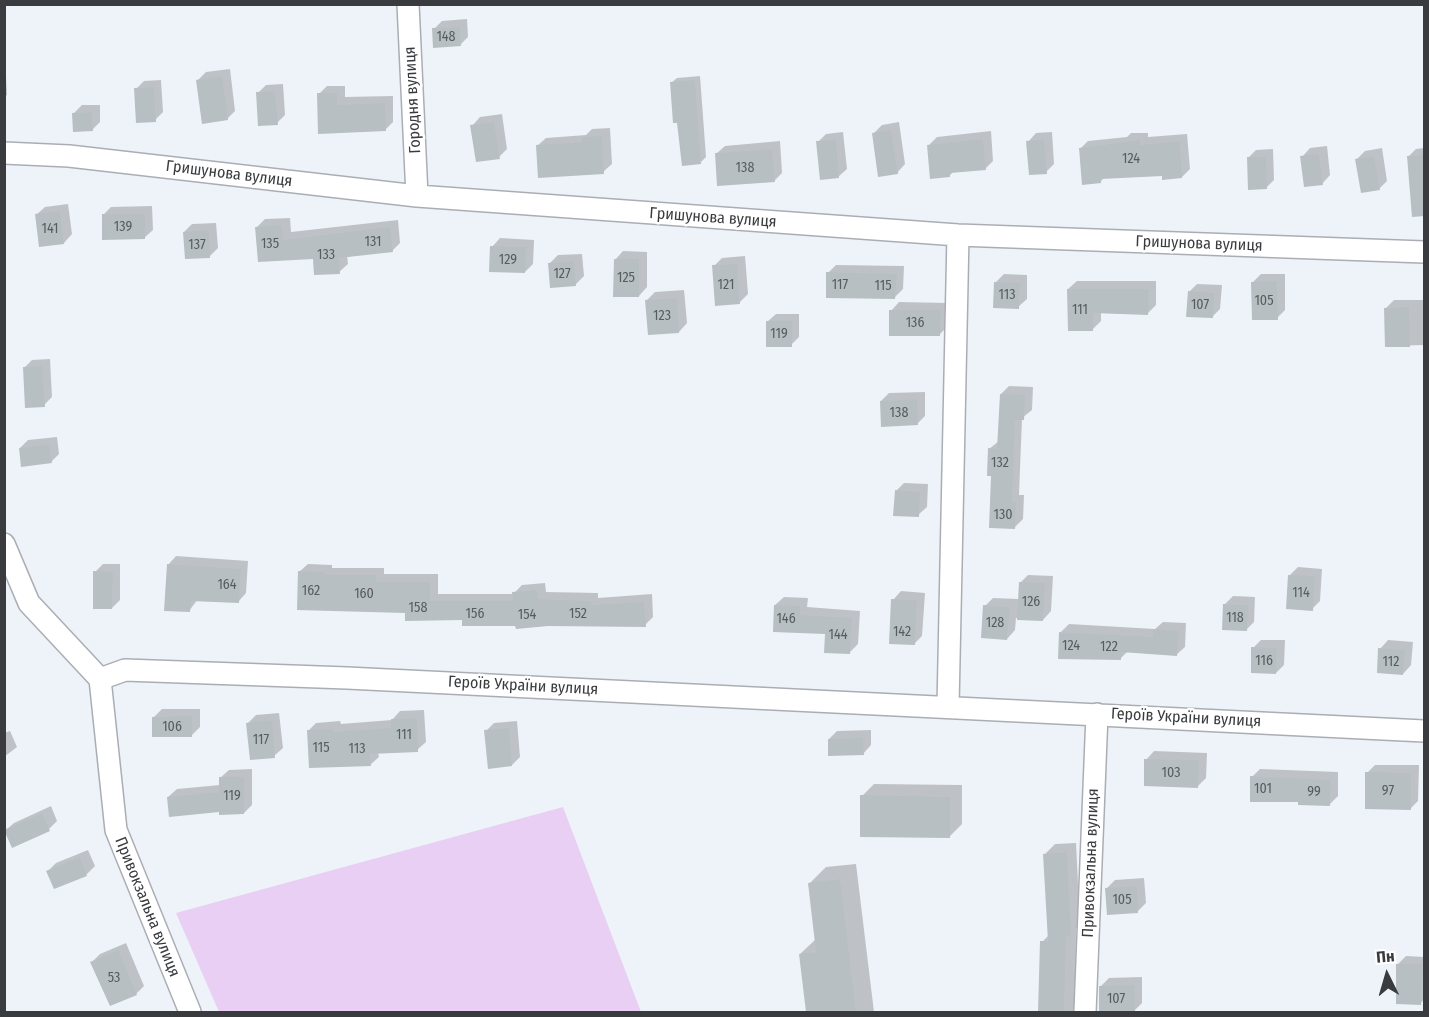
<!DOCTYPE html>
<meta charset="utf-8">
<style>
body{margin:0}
#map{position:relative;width:1429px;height:1017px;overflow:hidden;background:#eef3f9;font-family:"Fira Sans Condensed",sans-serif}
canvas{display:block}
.frame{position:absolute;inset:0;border:6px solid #393b3e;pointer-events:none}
.north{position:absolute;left:1357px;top:945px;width:60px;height:60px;-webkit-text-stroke:4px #fff;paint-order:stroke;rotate:355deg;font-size:16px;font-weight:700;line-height:24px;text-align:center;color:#393b3e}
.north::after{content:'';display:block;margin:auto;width:21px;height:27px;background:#393b3e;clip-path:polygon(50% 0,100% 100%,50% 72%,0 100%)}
</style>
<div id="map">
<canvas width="1429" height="1017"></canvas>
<div class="frame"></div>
<div class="north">Пн</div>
</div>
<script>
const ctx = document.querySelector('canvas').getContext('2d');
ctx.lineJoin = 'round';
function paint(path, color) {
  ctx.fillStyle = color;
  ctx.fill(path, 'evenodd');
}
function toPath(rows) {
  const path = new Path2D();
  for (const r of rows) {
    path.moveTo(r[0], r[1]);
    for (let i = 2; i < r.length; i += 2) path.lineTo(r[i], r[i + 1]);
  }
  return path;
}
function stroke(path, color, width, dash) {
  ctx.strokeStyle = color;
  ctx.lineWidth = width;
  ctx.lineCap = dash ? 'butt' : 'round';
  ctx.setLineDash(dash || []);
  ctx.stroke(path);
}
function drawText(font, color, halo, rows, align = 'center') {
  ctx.font = font + ' "Fira Sans Condensed",sans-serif';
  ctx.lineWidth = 5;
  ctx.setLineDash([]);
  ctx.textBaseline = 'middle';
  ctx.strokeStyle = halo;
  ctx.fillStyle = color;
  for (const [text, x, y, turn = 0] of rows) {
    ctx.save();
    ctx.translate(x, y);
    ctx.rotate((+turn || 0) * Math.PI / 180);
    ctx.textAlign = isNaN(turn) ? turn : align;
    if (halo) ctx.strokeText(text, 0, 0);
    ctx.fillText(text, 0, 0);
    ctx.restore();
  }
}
paint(toPath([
 [563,807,641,1012,219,1012,176,913]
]), '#e9cff3');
paint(toPath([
 [467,19,468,37,460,45,434,29,442,21],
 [5,58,7,95,4,98,4,58],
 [230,69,235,111,227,119,198,80,206,72],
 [700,76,706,157,701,162,671,83,677,78],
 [161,80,163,112,155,120,136,89,144,81],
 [283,84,285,115,277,123,258,93,266,85],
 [327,86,345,86,345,97,393,96,393,122,385,130,320,133,319,94],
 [82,105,100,105,100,122,92,130,74,113],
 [502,114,507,149,499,157,472,126,480,117],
 [899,122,905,164,897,173,874,133,882,125],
 [610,128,612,164,603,172,537,146,546,138,586,135,592,129],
 [991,131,993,161,985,169,954,171,949,176,929,145,937,137],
 [843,132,847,169,838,177,818,142,826,134],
 [1052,132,1054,164,1046,172,1028,142,1036,133],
 [1131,133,1148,133,1148,137,1187,134,1190,169,1182,177,1163,175,1105,177,1100,182,1080,149,1088,141,1127,137],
 [780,141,782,173,774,181,716,154,725,146],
 [1327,146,1330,175,1322,184,1302,157,1310,148],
 [1382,148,1387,181,1379,189,1357,159,1365,151],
 [1424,148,1424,188,1408,157,1416,149],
 [1273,149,1274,180,1266,188,1248,158,1256,150],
 [68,204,72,234,64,243,36,215,45,207],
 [152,206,153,230,144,238,103,215,111,207],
 [290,218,291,232,398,220,400,243,392,251,347,255,348,264,339,272,257,227,265,219],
 [216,223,218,248,210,256,184,232,192,224],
 [500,238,534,240,533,264,525,272,492,247],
 [623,251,647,252,647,287,639,296,615,260],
 [582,254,584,276,575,285,550,263,558,255],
 [745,256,748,294,740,302,714,266,722,258],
 [836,265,904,266,903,289,895,297,828,273],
 [1004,274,1027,275,1027,299,1018,307,996,282],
 [1261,274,1285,274,1285,310,1277,318,1253,282],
 [1077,281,1156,281,1156,305,1147,314,1101,312,1101,321,1093,329,1068,289],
 [1197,284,1222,285,1220,309,1212,317,1189,292],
 [684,290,687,323,679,332,647,300,655,292],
 [1394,300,1424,300,1424,345,1386,346,1386,308],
 [899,302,948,303,948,326,940,334,891,311],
 [776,314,799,314,799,337,791,345,767,322],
 [50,359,52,397,44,405,24,368,32,360],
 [1009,386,1033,387,1032,410,1022,418,1019,495,1024,495,1023,519,1015,527,993,474,989,449,999,441,1001,394],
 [925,392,925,416,917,424,881,401,889,393],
 [57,437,59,454,51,462,20,448,28,440],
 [904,483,928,484,927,507,918,515,896,491],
 [176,556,248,561,246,593,238,602,198,599,189,611,168,565],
 [103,564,120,564,120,600,112,608,95,572],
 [308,564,332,565,332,568,384,568,384,574,438,574,438,594,513,594,522,585,545,583,546,592,598,593,598,598,652,594,653,617,645,625,517,625,406,611,299,572],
 [1298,567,1322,569,1320,601,1312,609,1290,575],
 [1028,575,1053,576,1051,611,1043,620,1016,618,1015,630,1007,639,985,606,993,598,1019,599,1020,583],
 [901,591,925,593,922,636,914,644,893,600],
 [1233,596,1255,597,1254,622,1246,630,1224,605],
 [784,597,808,598,807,607,860,611,858,644,849,653,826,632,775,605],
 [1163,622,1186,623,1185,647,1176,655,1128,651,1120,659,1061,632,1069,624,1155,629],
 [1261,640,1285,640,1284,665,1276,673,1253,648],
 [1388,640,1413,642,1411,665,1403,674,1380,649],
 [162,709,200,709,200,727,192,735,154,717],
 [424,710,426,742,417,750,378,752,379,757,370,765,308,731,316,723,340,721,341,724,392,720,400,711],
 [279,713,283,748,274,756,248,723,256,715],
 [517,721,520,757,512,765,486,731,494,723],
 [871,730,871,745,863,754,829,739,837,731],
 [10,731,17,747,4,757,4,733],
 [1154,751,1207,753,1206,778,1198,786,1146,760],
 [1375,765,1419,765,1418,801,1410,809,1367,773],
 [252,769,252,805,244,813,221,810,168,797,177,789,220,785,220,778,229,770],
 [1260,769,1338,772,1338,796,1330,804,1300,800,1252,777],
 [874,784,962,785,962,824,949,837,862,796],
 [51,806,57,821,49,829,12,846,5,831,14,823],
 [1076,843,1080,924,1076,929,1075,1012,1040,1012,1042,942,1049,935,1045,854,1055,844],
 [88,850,95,866,87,874,55,887,48,871,56,863],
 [856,864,874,1012,808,1012,800,954,816,939,809,884,826,867],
 [1144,878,1146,903,1138,911,1106,889,1115,880],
 [126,943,144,986,136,994,92,962,100,954],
 [1406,956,1424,957,1424,999,1421,1003,1398,964],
 [1142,977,1142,1003,1134,1011,1100,987,1109,978]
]), '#0003');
paint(toPath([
 [460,27,461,46,433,48,432,28],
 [222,76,228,120,202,124,196,80],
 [695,80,701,164,682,166,677,123,673,123,670,82],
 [154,87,156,122,136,123,134,88],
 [275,91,278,125,258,126,256,92],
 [317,93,337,93,337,105,385,103,386,131,318,134],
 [92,112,93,131,73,132,72,113],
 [494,122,500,159,476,162,470,125],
 [891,130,898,174,878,177,872,133],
 [602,136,604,174,538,178,536,145,582,142,582,137],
 [983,139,986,170,950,173,950,177,930,179,927,145],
 [1044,139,1047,174,1029,175,1026,141],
 [836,140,839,178,820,180,816,141],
 [1140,140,1140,145,1180,141,1182,178,1162,180,1162,176,1101,179,1101,183,1082,185,1079,148],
 [772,149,775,182,717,186,715,153],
 [1319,154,1323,185,1304,187,1300,156],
 [1425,155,1425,216,1412,217,1407,156],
 [1374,156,1380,190,1361,193,1355,159],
 [1247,157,1266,157,1267,189,1248,190],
 [60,211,64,244,39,247,35,214],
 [102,214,145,214,145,239,102,240],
 [282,225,283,240,390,227,393,252,339,258,340,274,314,275,313,259,258,262,255,227],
 [209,230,210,258,185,259,183,232],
 [490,246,526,247,525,273,489,272],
 [614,259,639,259,639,297,613,297],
 [574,261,576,286,550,288,548,263],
 [737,264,740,304,715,306,712,265],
 [826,272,897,274,895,299,826,298],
 [1277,281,1278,320,1252,320,1251,282],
 [994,282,1020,283,1019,309,993,308],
 [1067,289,1149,289,1148,315,1093,313,1093,331,1068,331],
 [1188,291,1214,293,1213,318,1186,317],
 [677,298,679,333,648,335,645,300],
 [1409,307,1410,347,1385,347,1384,308],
 [889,310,941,310,940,336,889,336],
 [766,321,792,321,792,347,766,347],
 [42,366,45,407,25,408,23,367],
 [1000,394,1025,395,1024,420,1015,420,1012,502,1016,503,1015,529,989,528,991,476,987,476,988,448,997,449],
 [917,399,918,425,881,427,880,401],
 [49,444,52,463,21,467,19,448],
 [895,490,920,492,919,517,893,516],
 [167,564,241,569,239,603,191,601,190,612,164,611],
 [93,571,113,572,112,609,93,609],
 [298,571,325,572,324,575,376,575,376,582,430,582,430,601,513,601,512,592,537,590,538,599,591,601,591,605,644,602,646,627,548,626,516,629,515,626,462,626,462,620,405,621,405,613,297,610],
 [1288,575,1315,576,1313,611,1286,609],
 [1019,582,1045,583,1043,621,1017,620],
 [891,599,917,600,915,645,889,644],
 [1223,604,1248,605,1247,631,1222,630],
 [774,605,800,606,800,615,852,618,850,654,824,653,825,634,773,632],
 [983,605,1010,607,1007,640,981,638],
 [1153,629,1179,631,1177,656,1121,652,1121,660,1058,659,1059,632,1153,637],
 [1251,647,1277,648,1276,674,1251,673],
 [1378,648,1405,650,1403,675,1377,673],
 [192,716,192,737,152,737,152,717],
 [417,718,418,752,370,754,371,766,309,768,307,730,333,729,333,732,391,728,391,719],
 [272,720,275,758,250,760,246,723],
 [509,728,512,766,488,769,484,730],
 [863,738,864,755,828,756,828,739],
 [1144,759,1199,760,1198,788,1144,786],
 [1365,772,1411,773,1411,810,1365,809],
 [1250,776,1331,780,1330,806,1298,805,1298,802,1250,802],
 [219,777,244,777,244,814,219,815,219,812,169,817,167,797,219,792],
 [860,795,950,797,950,838,860,837],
 [42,813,50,831,12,848,4,830],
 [1067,852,1071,936,1066,936,1064,1012,1038,1012,1040,941,1048,941,1043,854],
 [80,857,87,876,54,889,46,871],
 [840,879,856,1012,806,1012,799,954,816,952,808,883],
 [1137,886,1138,913,1107,915,1105,888],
 [118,950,137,995,110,1006,90,962],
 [1396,964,1422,964,1421,1005,1396,1004],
 [1134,985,1135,1012,1099,1012,1099,986]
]), '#b7bfc2');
const street = toPath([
 [408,4,417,196],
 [4,153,69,156,417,196,958,235,1424,252],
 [4,544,29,603,100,679,116,830,190,1012],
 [100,679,125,670,347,678,1424,731],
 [948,706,958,235],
 [1085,1012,1097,714]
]);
stroke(street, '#aaaeb4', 24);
stroke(street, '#fff', 21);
drawText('14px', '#585c5f', null, [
 ["148",446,37],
 ["124",1131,159],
 ["138",745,168],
 ["139",123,227],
 ["141",50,229],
 ["131",373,242],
 ["135",270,244],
 ["137",197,245],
 ["133",326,255],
 ["129",508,260],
 ["127",562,274],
 ["125",626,278],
 ["121",726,285],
 ["117",840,285],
 ["115",883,286],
 ["113",1007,295],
 ["105",1264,301],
 ["107",1200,305],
 ["111",1080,310],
 ["123",662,316],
 ["136",915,323],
 ["119",779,334],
 ["138",899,413],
 ["132",1000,463],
 ["130",1003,515],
 ["164",227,585],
 ["162",311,591],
 ["114",1301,593],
 ["160",364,594],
 ["126",1031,602],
 ["158",418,608],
 ["156",475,614],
 ["152",578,614],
 ["154",527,615],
 ["118",1235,618],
 ["146",786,619],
 ["128",995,623],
 ["142",902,632],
 ["144",838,635],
 ["124",1071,646],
 ["122",1109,647],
 ["116",1264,661],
 ["112",1391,662],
 ["106",172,727],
 ["111",404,735],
 ["117",261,740],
 ["115",321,748],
 ["113",357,749],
 ["103",1171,773],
 ["101",1263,789],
 ["97",1388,791],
 ["99",1314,792],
 ["119",232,796],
 ["105",1122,900],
 ["53",114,978],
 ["107",1116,999]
]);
drawText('16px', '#393b3e', '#fff', [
 ["Городня вулиця",413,100,-93],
 ["Гришунова вулиця",229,174,7],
 ["Гришунова вулиця",713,218,4],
 ["Гришунова вулиця",1199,244,2],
 ["Героїв України вулиця",523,686,3],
 ["Героїв України вулиця",1186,718,3],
 ["Привокзальна вулиця",1091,863,-88],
 ["Привокзальна вулиця",147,907,68]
]);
</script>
